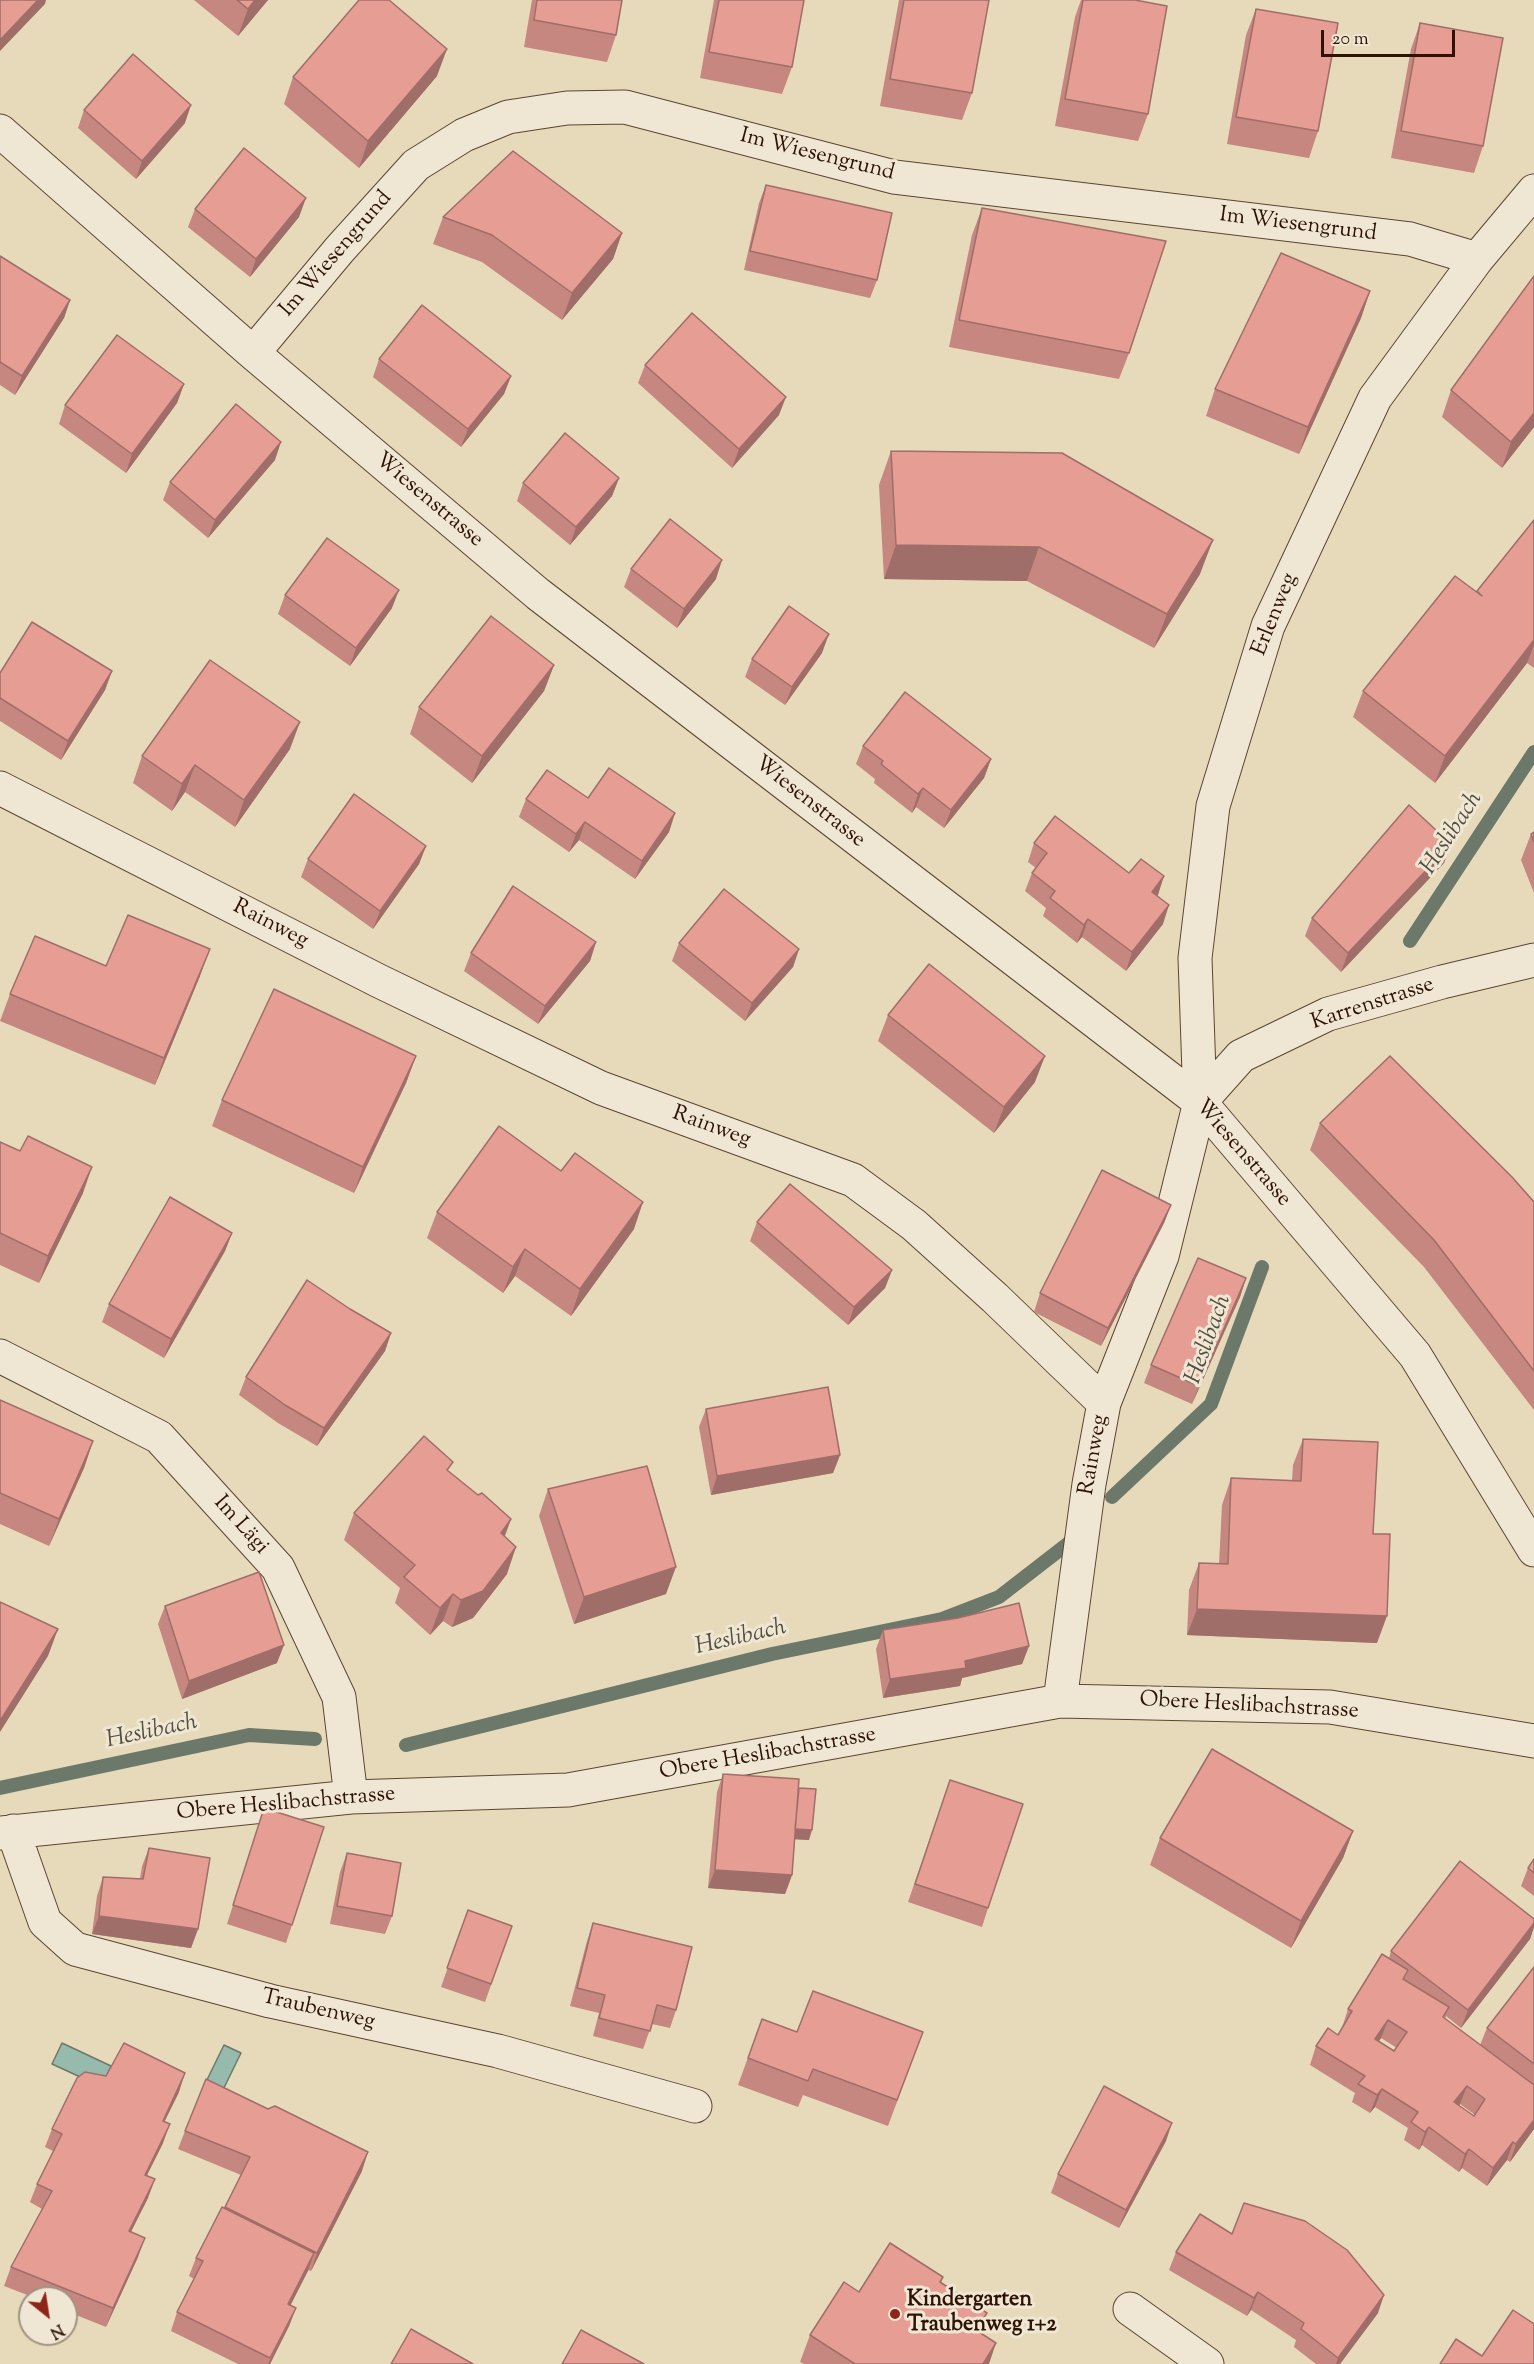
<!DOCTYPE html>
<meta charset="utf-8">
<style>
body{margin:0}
#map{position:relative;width:1534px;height:2364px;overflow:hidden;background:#e6dabb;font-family:"Sorts Mill Goudy",serif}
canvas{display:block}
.north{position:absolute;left:18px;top:2286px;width:60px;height:60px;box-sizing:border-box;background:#efe7d3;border:2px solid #a29281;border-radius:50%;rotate:150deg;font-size:16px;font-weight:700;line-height:24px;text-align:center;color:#2e1305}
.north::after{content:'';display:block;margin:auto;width:21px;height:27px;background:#8f2418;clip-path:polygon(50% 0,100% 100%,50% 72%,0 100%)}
.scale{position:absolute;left:1321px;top:30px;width:134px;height:27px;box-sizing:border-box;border:3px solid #2e1305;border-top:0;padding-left:8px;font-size:18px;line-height:21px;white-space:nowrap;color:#2e1305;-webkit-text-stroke:4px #efe7d3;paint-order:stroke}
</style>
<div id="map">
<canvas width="1534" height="2364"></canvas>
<div class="north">N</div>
<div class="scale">20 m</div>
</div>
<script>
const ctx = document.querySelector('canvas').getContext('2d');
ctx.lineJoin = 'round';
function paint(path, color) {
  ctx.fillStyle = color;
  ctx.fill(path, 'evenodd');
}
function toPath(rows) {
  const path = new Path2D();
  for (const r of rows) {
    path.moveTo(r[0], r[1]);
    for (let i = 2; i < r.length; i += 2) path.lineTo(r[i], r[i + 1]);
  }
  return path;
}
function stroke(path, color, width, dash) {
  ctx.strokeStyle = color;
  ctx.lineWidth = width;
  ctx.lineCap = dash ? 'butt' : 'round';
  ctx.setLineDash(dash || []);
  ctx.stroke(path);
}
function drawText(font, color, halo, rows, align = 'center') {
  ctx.font = font + ' "Sorts Mill Goudy",serif';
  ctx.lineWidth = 6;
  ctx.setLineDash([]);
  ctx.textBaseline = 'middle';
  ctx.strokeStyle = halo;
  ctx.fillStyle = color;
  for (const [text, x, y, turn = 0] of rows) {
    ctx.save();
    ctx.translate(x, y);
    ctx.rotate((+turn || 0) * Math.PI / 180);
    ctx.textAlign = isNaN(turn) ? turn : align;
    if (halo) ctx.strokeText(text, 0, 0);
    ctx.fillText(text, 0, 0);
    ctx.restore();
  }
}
const water = toPath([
 [62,2043,111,2066,102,2087,52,2064,62,2043],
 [224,2045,241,2053,219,2098,202,2090,224,2045]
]);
paint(water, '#96bbad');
stroke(water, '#6c786a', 1.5);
stroke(toPath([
 [1410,941,1534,752],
 [1112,1497,1211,1404,1262,1267],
 [406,1745,772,1654,942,1619,999,1597,1070,1542],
 [0,1788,249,1735,315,1739]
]), '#6c786a', 14);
const minor = toPath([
 [0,131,253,353,538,594,1200,1102,1415,1355,1534,1550],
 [253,353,340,249,416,165,464,135,508,117,567,108,625,107,894,177,1410,239,1477,259],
 [0,788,379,981,601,1088,853,1180,914,1225,995,1298,1104,1403],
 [1200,1102,1241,1056,1328,1014,1442,982,1534,960],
 [0,1356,159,1437,278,1568,339,1697,351,1797],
 [1060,1701,1089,1484,1104,1403,1162,1256,1200,1102,1195,958,1213,806,1268,626,1375,398,1477,259,1534,191],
 [13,1831,45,1922,75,1949,270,2001,498,2051,695,2106],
 [0,1833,351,1797,568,1790,1060,1701,1330,1707,1534,1741],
 [1130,2309,1207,2364]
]);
stroke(minor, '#5c4532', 35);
stroke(minor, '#efe7d3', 33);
paint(toPath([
 [194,0,268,0,238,36],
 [532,0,622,0,616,35,607,62,524,47],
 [714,0,804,0,792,67,782,94,700,78],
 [899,0,989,0,972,93,962,120,880,106],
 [1081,0,1135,0,1148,114,1138,141,1055,126,1075,17],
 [1256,9,1318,131,1309,158,1227,144,1246,35],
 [1420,23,1483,146,1474,173,1391,158,1411,49],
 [437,76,359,168,284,104,293,77],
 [84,110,185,123,136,179,78,128],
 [766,185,877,280,870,298,744,270,759,203],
 [982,208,1129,353,1119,379,949,347,972,235],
 [195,209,299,217,250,277,188,227],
 [443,217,622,233,613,259,562,320,482,262,433,244],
 [0,256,70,300,64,318,15,395,0,385],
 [1534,276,1534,427,1502,468,1442,417,1451,390],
 [1370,291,1361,318,1299,454,1206,416,1215,389],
 [379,359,511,376,504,394,461,447,373,377],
 [645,365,779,415,732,468,638,383],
 [184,384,177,403,126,473,59,424,65,405],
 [891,451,1200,574,1154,648,1027,581,884,579,879,485],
 [275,460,208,538,163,500,170,482],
 [619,478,612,496,570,545,517,501,523,483],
 [1534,520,1534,668,1527,663,1435,783,1353,717,1363,691,1477,592],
 [631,569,716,579,677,628,624,587],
 [285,595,392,608,350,666,278,614],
 [822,653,785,705,745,677,752,659],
 [554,665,544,691,472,783,410,734,419,707],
 [112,671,105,690,61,760,0,721,0,673],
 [863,746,991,759,984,778,944,828,916,807,912,813,874,783,875,779,856,764],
 [290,749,235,827,185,792,172,811,133,783,142,756],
 [588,798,675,813,669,832,635,879,579,840,569,852,519,817,526,799],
 [1534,832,1534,893,1521,860,1531,834],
 [1034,843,1158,895,1157,896,1163,924,1126,971,1082,937,1077,943,1043,916,1046,908,1025,891,1032,873,1036,868,1028,862],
 [1451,844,1444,863,1341,972,1305,936,1312,918],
 [426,846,419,864,373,929,301,877,308,859],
 [596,942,590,961,538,1024,464,971,471,953],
 [679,943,799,949,793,967,745,1021,672,961],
 [200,976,155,1085,0,1021,10,994],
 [888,1015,1035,1082,994,1133,878,1041],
 [416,1056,406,1083,354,1193,212,1126,222,1100],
 [1320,1123,1534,1202,1534,1410,1424,1267,1310,1150],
 [0,1142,83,1193,39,1283,0,1265],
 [1171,1205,1164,1223,1101,1346,1034,1312,1040,1293],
 [437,1212,634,1229,571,1316,515,1276,503,1293,427,1238],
 [757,1222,892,1270,885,1288,848,1325,750,1241],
 [232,1233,225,1251,164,1358,102,1322,109,1304],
 [1246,1278,1240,1297,1192,1404,1144,1383,1151,1365],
 [350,1309,391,1333,385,1351,317,1446,278,1423,239,1395,246,1377],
 [0,1400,93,1441,84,1468,49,1546,0,1524],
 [706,1409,840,1455,833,1473,711,1495,699,1427],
 [1303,1439,1373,1534,1377,1643,1187,1635,1189,1590,1199,1563,1219,1564,1222,1505,1231,1478,1292,1481,1293,1465],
 [449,1472,478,1495,511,1519,505,1536,507,1574,473,1618,452,1627,443,1621,430,1635,395,1603,400,1588,344,1540,354,1513],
 [548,1489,666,1594,574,1624,539,1516],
 [165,1606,277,1663,182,1699,158,1624],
 [883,1630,1029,1646,1022,1664,962,1678,960,1686,883,1698,876,1649],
 [723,1774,799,1788,809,1840,795,1839,792,1875,785,1894,708,1888,717,1792],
 [950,1780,988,1908,982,1927,908,1902],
 [264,1808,292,1925,286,1943,227,1924],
 [1353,1831,1343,1858,1291,1948,1150,1865,1160,1838],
 [149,1848,198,1929,191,1948,92,1934,97,1896,103,1877,140,1879,142,1866],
 [347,1853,392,1916,385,1934,330,1924,340,1872],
 [1534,1859,1534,1896,1521,1886,1528,1868],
 [468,1910,512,1926,485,2002,441,1987],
 [1534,1919,1534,1927,1530,1939,1461,2028,1446,2016,1445,2019,1480,2045,1487,2028,1534,1967,1534,2129,1510,2162,1507,2160,1487,2186,1462,2168,1459,2172,1422,2145,1419,2150,1404,2140,1408,2128,1375,2107,1370,2113,1352,2102,1355,2093,1310,2065,1316,2046,1338,2035,1342,2028,1348,2009,1389,1958,1391,1951],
 [1381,2038,1397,2048,1394,2051,1379,2041],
 [1460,2104,1475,2115,1474,2116,1459,2106],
 [593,1923,676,2010,670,2028,652,2024,643,2049,593,2036,599,2013,570,2006,587,1941],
 [762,2019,797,2032,923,2032,888,2126,803,2095,798,2107,738,2085],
 [179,2092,164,2122,163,2143,147,2175,148,2198,131,2232,138,2257,106,2327,66,2311,66,2298,35,2298,4,2286,11,2267,42,2209,30,2202,37,2184,53,2151,45,2147,52,2129],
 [185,2131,362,2171,311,2271,308,2270,290,2305,296,2308,289,2326,270,2364,238,2364,171,2331,177,2312,194,2279,189,2276,196,2258,224,2208,241,2175,178,2149],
 [1166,2141,1119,2228,1051,2193,1058,2174],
 [1232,2234,1378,2313,1340,2364,1316,2364,1294,2347,1296,2340,1251,2310,1247,2316,1169,2270,1176,2252],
 [943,2277,941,2283,980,2333,989,2364,804,2364,800,2362,810,2335,859,2292]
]), '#c5877f');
paint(toPath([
 [38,0,46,0,45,4,0,51,0,40],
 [255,0,268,0,238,36,248,9],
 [447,49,437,76,359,168,368,141],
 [191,105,185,123,136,179,142,161],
 [306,198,299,217,250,277,256,259],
 [622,233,613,259,562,320,572,293],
 [1370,291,1361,318,1299,454,1308,427],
 [70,300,64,318,15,395,22,376],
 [511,376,504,394,461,447,468,429],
 [184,384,177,403,126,473,132,454],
 [786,397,779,415,732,468,739,449],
 [1534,413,1534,427,1502,468,1511,442],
 [281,442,275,460,208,538,215,520],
 [619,478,612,496,570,545,576,527],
 [1213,540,1200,574,1154,648,1167,614],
 [896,545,1039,547,1027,581,884,579],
 [722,560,716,579,677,628,684,609],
 [399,590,392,608,350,666,356,648],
 [829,634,822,653,785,705,792,687],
 [1534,640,1534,645,1527,663,1435,783,1445,756],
 [554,665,544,691,472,783,482,756],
 [112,671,105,690,61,760,68,741],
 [300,722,290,749,235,827,244,800],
 [991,759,984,778,944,828,951,810],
 [195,765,185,792,172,811,182,784],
 [923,788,916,807,912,813,918,794],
 [675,813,669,832,635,879,642,861],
 [585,822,579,840,569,852,576,834],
 [1451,844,1444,863,1341,972,1348,953],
 [426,846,419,864,373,929,380,911],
 [1164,876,1158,895,1146,910,1152,892],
 [1169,905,1163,924,1126,971,1132,952],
 [1088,919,1082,937,1077,943,1084,925],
 [596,942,590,961,538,1024,545,1006],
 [210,949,200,976,155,1085,164,1058],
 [799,949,793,967,745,1021,752,1003],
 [416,1056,406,1083,354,1193,363,1167],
 [1045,1056,1035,1082,994,1133,1004,1107],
 [92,1167,83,1193,39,1283,48,1256],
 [643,1202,634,1229,571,1316,580,1289],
 [1171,1205,1164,1223,1101,1346,1108,1328],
 [232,1233,225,1251,164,1358,171,1339],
 [525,1249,515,1276,503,1293,513,1267],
 [892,1270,885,1288,848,1325,854,1307],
 [1246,1278,1240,1297,1192,1404,1199,1386],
 [391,1333,385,1351,317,1446,324,1428],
 [93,1441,84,1468,49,1546,59,1519],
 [840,1455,833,1473,711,1495,717,1476],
 [511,1519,501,1545,501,1533],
 [516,1547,507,1574,473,1618,452,1627,461,1600],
 [676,1567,666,1594,574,1624,584,1597],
 [453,1594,443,1621,430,1635,440,1608],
 [1197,1609,1387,1616,1377,1643,1187,1635],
 [58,1629,48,1656,0,1732,0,1721],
 [284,1645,277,1663,182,1699,189,1681],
 [1029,1646,1022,1664,962,1678,960,1686,883,1698,890,1679],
 [793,1829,812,1830,809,1840,789,1839],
 [1353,1831,1343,1858,1291,1948,1301,1921],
 [715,1870,792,1875,785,1894,708,1888],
 [99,1916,198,1929,191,1948,92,1934],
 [1534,1923,1534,1927,1530,1939,1461,2028,1468,2010],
 [1388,2020,1381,2038,1369,2057,1375,2039],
 [185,2073,179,2092,156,2139,163,2121],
 [1467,2086,1460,2104,1448,2121,1454,2102],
 [1382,2089,1375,2107,1370,2113,1377,2095],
 [1534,2120,1534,2129,1510,2162,1516,2144],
 [1172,2123,1166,2141,1119,2228,1126,2210],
 [170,2124,163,2143,138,2193,145,2175],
 [1429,2127,1422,2145,1419,2150,1425,2132],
 [1513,2142,1507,2160,1487,2186,1493,2168],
 [1469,2149,1462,2168,1459,2172,1465,2154],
 [368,2152,362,2171,311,2271,317,2253],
 [155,2179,148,2198,122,2249,129,2231],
 [145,2238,138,2257,106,2327,113,2308],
 [314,2253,308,2271,282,2322,288,2304],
 [1258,2292,1251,2310,1247,2316,1254,2298],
 [1384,2295,1378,2313,1340,2364,1336,2364,1338,2358],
 [296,2308,289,2326,270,2364,268,2364],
 [987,2313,977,2339,976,2330],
 [996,2343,989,2364,983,2364]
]), '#a06e68');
const building = toPath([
 [0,0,38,0,0,40,0,0],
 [237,0,255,0,248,9,237,0],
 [359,0,389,0,447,49,368,141,293,77,359,0],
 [537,0,622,0,616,35,534,20,537,0],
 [719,0,804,0,792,67,709,52,719,0],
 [904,0,989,0,972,93,890,79,904,0],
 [1083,0,1135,0,1167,6,1148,114,1065,99,1083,0],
 [1256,9,1338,23,1318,131,1236,117,1256,9],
 [1420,23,1503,38,1483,146,1401,131,1420,23],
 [133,54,191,105,142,161,84,110,133,54],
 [244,148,306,198,256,259,195,209,244,148],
 [513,151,622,233,572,293,492,235,443,217,513,151],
 [766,185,892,213,877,280,750,251,766,185],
 [982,208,1166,241,1129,353,959,320,982,208],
 [1281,253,1370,291,1308,427,1215,389,1281,253],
 [0,256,70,300,22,376,0,362,0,256],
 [1534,276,1534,413,1511,442,1451,390,1534,276],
 [422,305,511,376,468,429,379,359,422,305],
 [692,313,786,397,739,449,645,365,692,313],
 [117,335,184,384,132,454,65,405,117,335],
 [236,404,281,442,215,520,170,482,236,404],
 [565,433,619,478,576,527,523,483,565,433],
 [891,451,1062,453,1213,540,1167,614,1039,547,896,545,891,451],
 [670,519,722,560,684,609,631,569,670,519],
 [1534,520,1534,640,1445,756,1363,691,1455,576,1482,596,1477,591,1534,520],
 [327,538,399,590,356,648,285,595,327,538],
 [789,606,829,634,792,687,752,659,789,606],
 [491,616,554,665,482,756,419,707,491,616],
 [32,622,112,671,68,741,0,698,0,673,32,622],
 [210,660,300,722,244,800,195,765,182,784,142,756,210,660],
 [905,692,991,759,951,810,923,788,918,794,881,764,883,761,863,746,905,692],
 [609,768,675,813,642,861,585,822,576,834,526,799,547,770,588,798,609,768],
 [354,794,426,846,380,911,308,859,354,794],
 [1409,805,1451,844,1348,953,1312,918,1409,805],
 [1055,816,1129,873,1141,859,1164,876,1152,892,1169,905,1132,952,1088,919,1084,925,1050,898,1055,891,1032,873,1047,853,1034,843,1055,816],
 [1534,832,1534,842,1531,834,1534,832],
 [513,886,596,942,545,1006,471,953,513,886],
 [724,889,799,949,752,1003,679,943,724,889],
 [128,915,210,949,164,1058,10,994,35,936,106,966,128,915],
 [929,964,1045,1056,1004,1107,888,1015,929,964],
 [274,989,416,1056,363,1167,222,1100,274,989],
 [1390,1056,1512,1177,1534,1202,1534,1371,1434,1240,1320,1123,1390,1056],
 [499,1126,561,1171,575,1153,643,1202,580,1289,525,1249,513,1267,437,1212,499,1126],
 [28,1136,92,1167,48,1256,0,1233,0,1142,20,1151,28,1136],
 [1102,1170,1171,1205,1108,1328,1040,1293,1102,1170],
 [790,1184,892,1270,854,1307,757,1222,790,1184],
 [170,1197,232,1233,171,1339,109,1304,170,1197],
 [1198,1258,1246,1278,1199,1386,1151,1365,1198,1258],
 [307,1280,350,1309,391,1333,324,1428,285,1405,246,1377,307,1280],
 [828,1387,840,1455,717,1476,706,1409,828,1387],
 [0,1400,93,1441,59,1519,0,1493,0,1400],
 [424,1436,453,1462,447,1470,478,1495,482,1493,511,1519,501,1533,516,1547,483,1591,461,1600,453,1594,440,1608,404,1577,415,1565,354,1513,424,1436],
 [1303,1439,1378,1442,1373,1534,1390,1534,1387,1616,1197,1609,1199,1563,1228,1564,1231,1478,1301,1481,1303,1439],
 [647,1466,676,1567,584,1597,548,1489,647,1466],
 [259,1572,284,1645,189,1681,165,1606,259,1572],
 [0,1602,58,1629,0,1721,0,1602],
 [1019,1603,1029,1646,965,1661,966,1668,890,1679,883,1630,958,1618,1019,1603],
 [1212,1749,1353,1831,1301,1921,1160,1838,1212,1749],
 [723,1774,799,1779,792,1875,715,1870,723,1774],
 [950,1780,1023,1804,988,1908,915,1884,950,1780],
 [799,1788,816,1789,812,1830,795,1829,799,1788],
 [264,1808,324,1827,292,1925,233,1905,264,1808],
 [149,1848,210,1858,198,1929,99,1916,103,1877,143,1879,149,1848],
 [347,1853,401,1863,392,1916,337,1906,347,1853],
 [1534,1859,1534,1873,1528,1868,1534,1859],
 [1460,1861,1534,1919,1534,1923,1468,2010,1391,1951,1460,1861],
 [468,1910,512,1926,491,1984,447,1968,468,1910],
 [593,1923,692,1947,676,2010,657,2005,650,2031,599,2018,605,1995,577,1988,593,1923],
 [1382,1954,1408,1970,1403,1979,1449,2007,1443,2017,1534,2085,1534,2120,1516,2144,1513,2142,1493,2168,1469,2149,1465,2154,1429,2127,1425,2132,1411,2122,1418,2112,1382,2089,1377,2095,1358,2084,1365,2076,1316,2046,1328,2028,1338,2035,1352,2011,1348,2009,1382,1954],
 [1388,2020,1407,2032,1394,2051,1375,2039,1388,2020],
 [1467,2086,1485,2099,1474,2116,1454,2102,1467,2086],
 [1534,1967,1534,2064,1487,2028,1534,1967],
 [813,1991,923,2032,897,2100,813,2069,808,2081,748,2058,762,2019,797,2032,813,1991],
 [124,2043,185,2073,163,2121,170,2124,145,2175,155,2179,129,2231,145,2238,113,2308,11,2267,52,2191,37,2184,62,2134,52,2129,77,2078,85,2072,106,2076,124,2043],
 [206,2079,268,2109,275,2106,368,2152,317,2253,225,2207,250,2157,185,2131,206,2079],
 [1104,2086,1172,2123,1126,2210,1058,2174,1104,2086],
 [1244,2203,1305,2221,1347,2250,1384,2295,1338,2358,1301,2329,1304,2323,1258,2292,1254,2298,1176,2252,1200,2214,1232,2234,1244,2203],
 [222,2207,314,2253,288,2304,296,2308,270,2358,177,2312,203,2261,196,2258,222,2207],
 [890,2243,943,2277,940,2282,987,2313,976,2330,996,2343,983,2364,855,2364,810,2335,844,2282,859,2292,890,2243],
 [1513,2310,1534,2324,1534,2364,1440,2364,1456,2339,1482,2356,1513,2310],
 [411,2329,473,2364,391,2364,411,2329],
 [581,2330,644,2364,562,2364,581,2330]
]);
paint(building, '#e59d94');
stroke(building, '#a06e68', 1.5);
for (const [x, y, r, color] of [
 [895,2314,6,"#8f2418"]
]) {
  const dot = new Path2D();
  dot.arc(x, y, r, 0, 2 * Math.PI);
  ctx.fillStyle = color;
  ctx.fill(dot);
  stroke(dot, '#efe7d3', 2);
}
drawText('22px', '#2e1305', '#efe7d3', [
 ["Im Wiesengrund",817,156,14],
 ["Im Wiesengrund",1298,226,7],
 ["Im Wiesengrund",337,255,-49],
 ["Wiesenstrasse",428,501,40],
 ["Erlenweg",1276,615,-68],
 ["Wiesenstrasse",809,803,38],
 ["Rainweg",270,925,27],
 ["Karrenstrasse",1373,1005,-18],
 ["Rainweg",711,1128,20],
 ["Wiesenstrasse",1242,1154,49],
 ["Rainweg",1095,1455,-80],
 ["Im Lägi",240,1526,48],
 ["Obere Heslibachstrasse",1249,1707,3],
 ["Obere Heslibachstrasse",768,1755,-10],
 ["Obere Heslibachstrasse",286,1805,-5],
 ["Traubenweg",318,2011,13]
]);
drawText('bold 22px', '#2e1305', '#efe7d3', [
 ["Kindergarten",907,2301],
 ["Traubenweg 1+2",907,2326]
], 'left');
drawText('italic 24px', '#524e40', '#efe7d3', [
 ["Heslibach",1453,834,-57],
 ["Heslibach",1210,1340,-70],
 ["Heslibach",741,1639,-13],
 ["Heslibach",152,1733,-12]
]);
</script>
